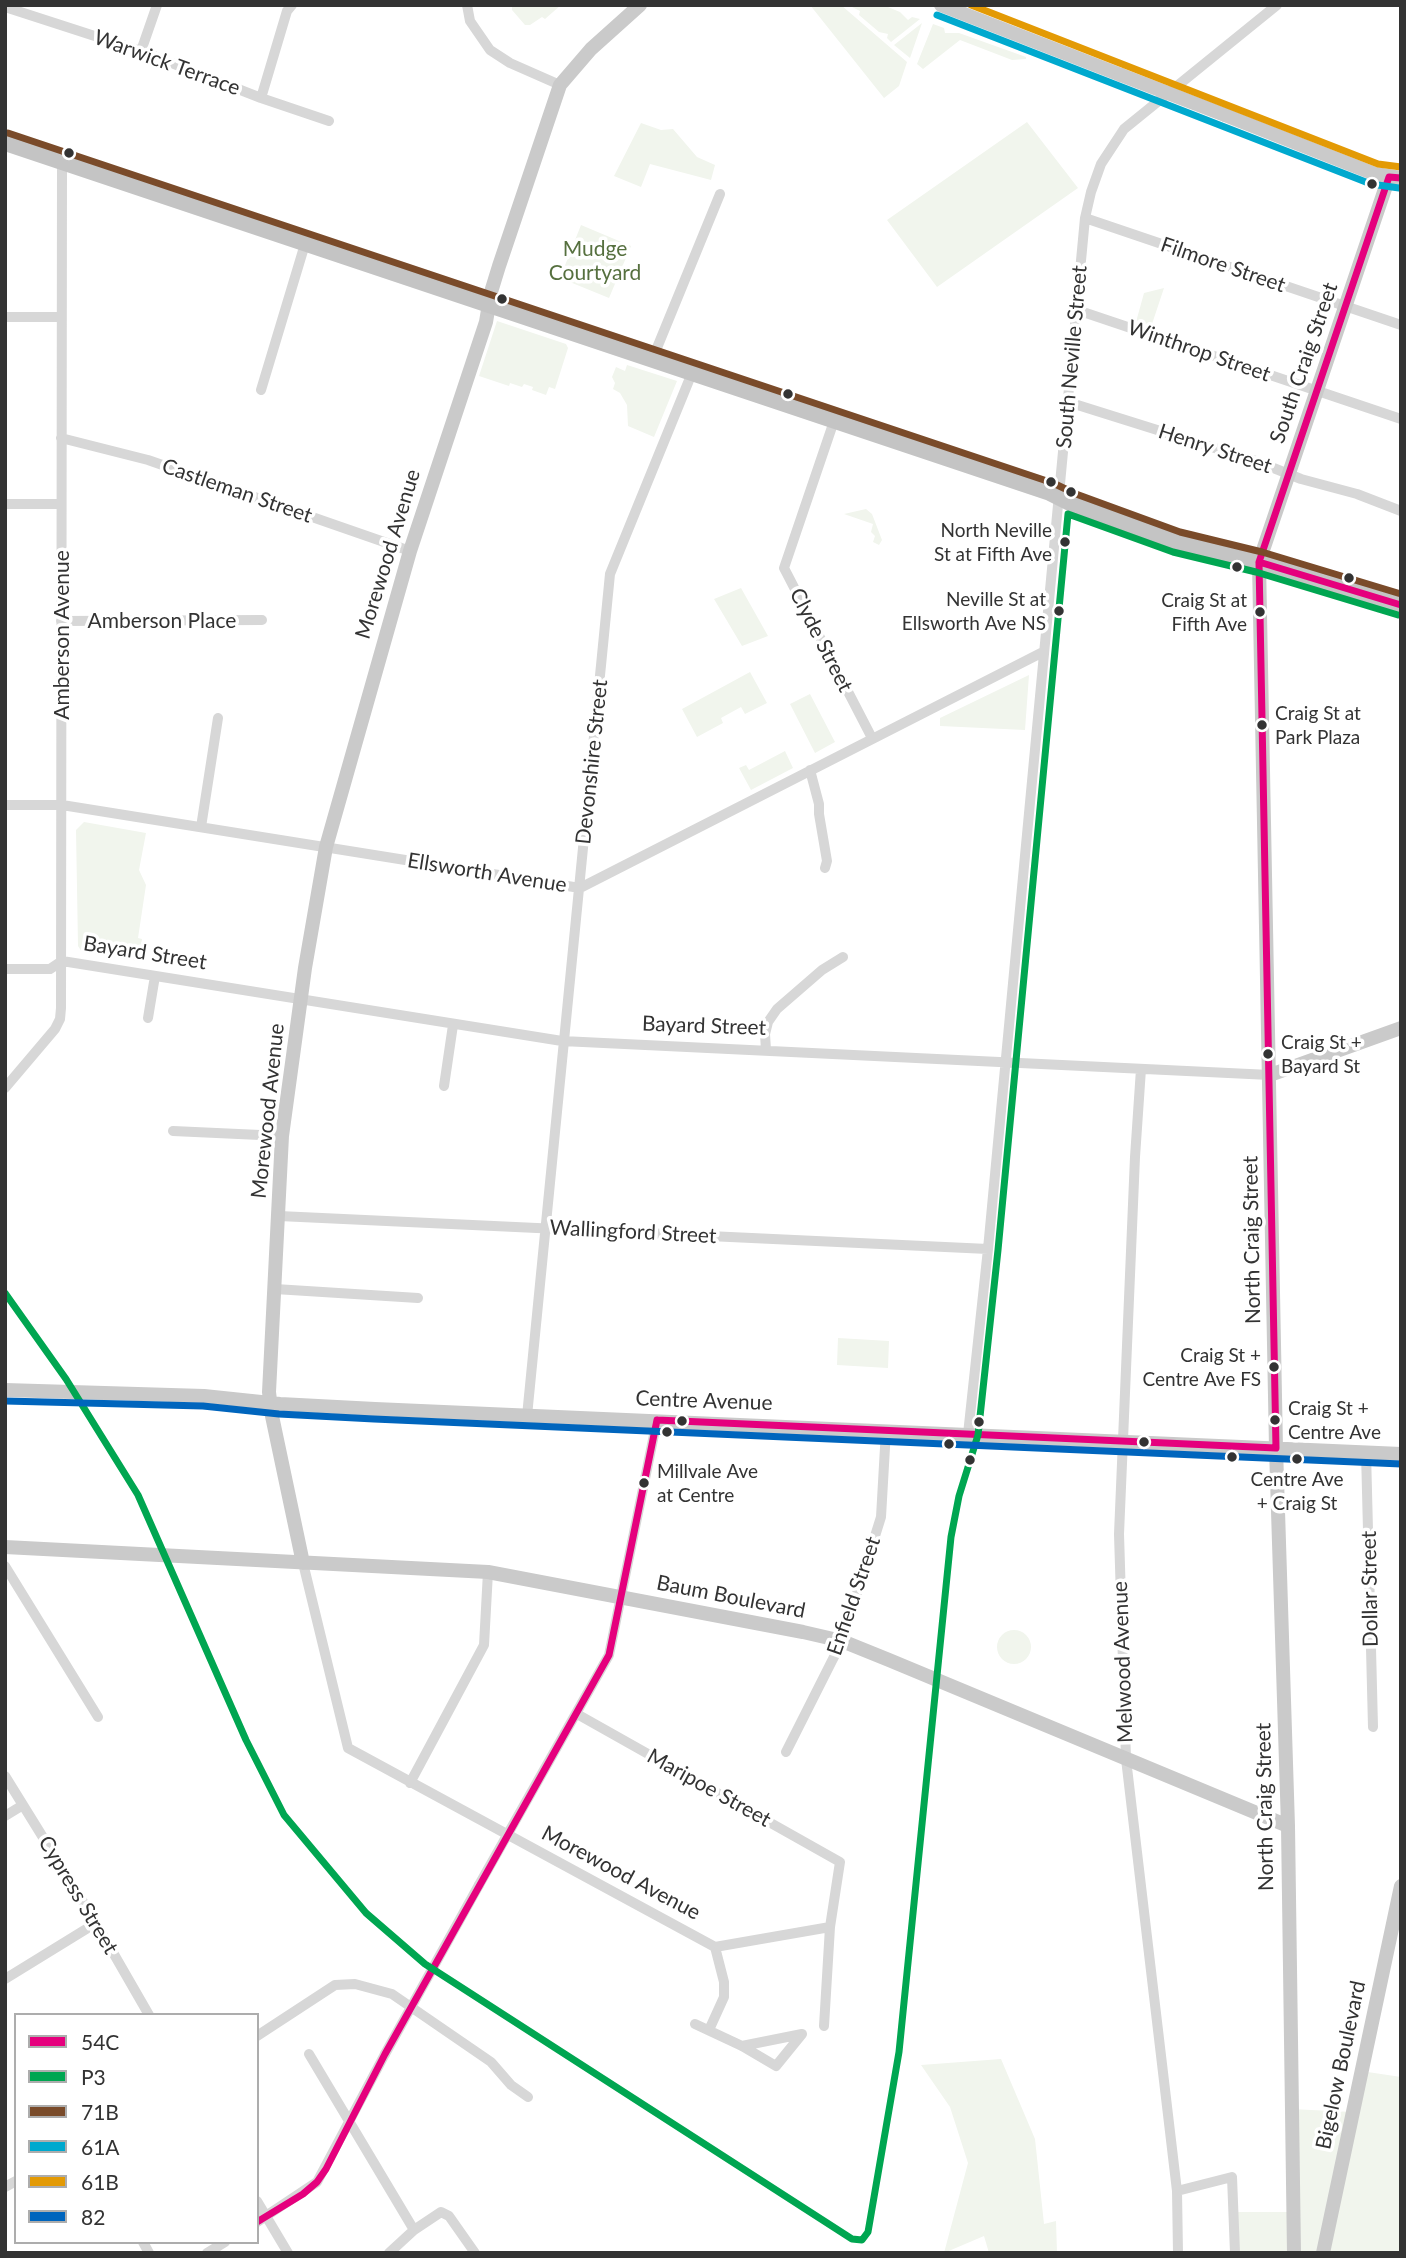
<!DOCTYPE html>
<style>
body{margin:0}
#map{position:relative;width:1406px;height:2258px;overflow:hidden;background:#fff;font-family:Lato,sans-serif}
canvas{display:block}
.frame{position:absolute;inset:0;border:7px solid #333;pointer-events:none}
.legend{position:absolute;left:14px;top:2013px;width:245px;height:231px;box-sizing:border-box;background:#fff;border:2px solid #adadad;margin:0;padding:9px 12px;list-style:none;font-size:21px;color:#333}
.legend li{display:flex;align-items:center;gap:14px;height:35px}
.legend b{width:35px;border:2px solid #adadad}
</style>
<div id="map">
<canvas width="1406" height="2258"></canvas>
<div class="frame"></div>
<ul class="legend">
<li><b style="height:9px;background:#e5007d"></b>54C</li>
<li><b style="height:9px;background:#00a651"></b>P3</li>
<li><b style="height:9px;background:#7a4b2a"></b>71B</li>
<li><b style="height:9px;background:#00a9ce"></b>61A</li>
<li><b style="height:9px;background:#e39a05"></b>61B</li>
<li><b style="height:9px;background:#0065bd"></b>82</li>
</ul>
</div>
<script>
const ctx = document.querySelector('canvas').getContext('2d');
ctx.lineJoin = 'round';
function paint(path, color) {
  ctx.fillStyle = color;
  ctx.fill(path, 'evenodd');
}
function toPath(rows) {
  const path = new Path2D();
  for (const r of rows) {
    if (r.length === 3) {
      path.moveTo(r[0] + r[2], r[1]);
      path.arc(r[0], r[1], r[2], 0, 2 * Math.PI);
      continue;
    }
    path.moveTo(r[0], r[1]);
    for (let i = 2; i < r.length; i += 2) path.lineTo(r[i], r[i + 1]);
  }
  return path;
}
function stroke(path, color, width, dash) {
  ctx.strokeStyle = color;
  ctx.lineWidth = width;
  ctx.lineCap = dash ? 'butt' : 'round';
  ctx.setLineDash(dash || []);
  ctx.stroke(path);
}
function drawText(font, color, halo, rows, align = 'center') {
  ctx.font = font + ' Lato,sans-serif';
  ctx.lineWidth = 7;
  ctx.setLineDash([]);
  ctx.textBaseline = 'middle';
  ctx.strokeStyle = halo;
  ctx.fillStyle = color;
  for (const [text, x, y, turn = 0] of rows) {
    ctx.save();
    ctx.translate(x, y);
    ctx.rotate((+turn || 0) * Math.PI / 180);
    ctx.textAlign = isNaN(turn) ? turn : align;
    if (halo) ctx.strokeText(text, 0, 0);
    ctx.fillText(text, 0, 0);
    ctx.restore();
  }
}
paint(toPath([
 [512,5,561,5,545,19,542,17,530,25,525,25,512,10],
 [810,5,841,5,907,62,899,86,884,98],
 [848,5,883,5,900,12,908,20,912,17,920,19,891,42,887,38,888,34,879,32,859,15,860,11],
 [922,23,910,58,894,45],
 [933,24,944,28,945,33,959,33,1026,57,1026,59,1012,60,960,40,923,69,917,64],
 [1027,122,1078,188,937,287,887,220],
 [641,123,661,130,673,129,697,157,715,165,711,180,650,164,641,187,614,176],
 [581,225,631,246,609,298,560,278],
 [1164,288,1151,327,1136,322,1144,293],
 [497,321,566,344,568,348,555,389,549,387,546,395,532,390,533,387,524,384,522,387,510,383,509,386,479,376],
 [627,365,677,381,654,437,628,426,627,405,620,393,613,389,615,383,612,377,616,367,625,371],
 [866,509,872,514,882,540,879,545,873,542,875,536,871,532,873,524,844,514],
 [741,588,768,636,742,646,714,599],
 [750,672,767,703,745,714,741,707,721,718,723,723,697,737,682,709],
 [1029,675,1025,730,940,726,940,718],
 [810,694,835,742,815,753,790,704],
 [785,751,793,768,751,790,739,768,746,765,749,770],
 [84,822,146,833,139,870,146,885,138,938,142,939,139,961,82,952,78,946,76,830],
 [838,1338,889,1341,888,1368,837,1365],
 [1014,1647,17],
 [1001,2059,1035,2139,1044,2224,1056,2221,1057,2253,989,2253,984,2236,944,2253,968,2163,950,2107,921,2065],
 [1361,2071,1401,2077,1401,2253,1235,2253,1233,2212,1293,2212,1291,2109,1352,2112]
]), '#f1f5ed');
stroke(toPath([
 [467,5,470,21,490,50,510,63,560,85],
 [5,7,141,51,261,98,329,121],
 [141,51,157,5],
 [261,98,287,11,292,5],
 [1085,218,1401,325],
 [1076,316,1086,313,1401,419],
 [5,317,61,317],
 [652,360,720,194],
 [261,390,305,244],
 [1068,402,1256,461,1301,479,1357,494,1401,511],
 [834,421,784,568,872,738],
 [61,438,148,460,410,551],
 [5,504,61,504],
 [61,621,262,620],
 [810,770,819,804,819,814,827,861,825,868],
 [5,805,62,805,580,888,1043,652],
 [201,827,218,718],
 [5,969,50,969,62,961,562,1041,1270,1075],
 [148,1018,155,976],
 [766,1050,765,1034,768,1022,777,1009,822,970,843,957],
 [1141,1069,1135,1157,1119,1534,1126,1759,1177,2191,1178,2253],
 [444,1086,453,1025],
 [5,1088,55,1029,60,1019,61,1008,62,162],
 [173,1131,282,1136],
 [279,1216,988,1249],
 [275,1289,418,1298],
 [527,1416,610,574,692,373],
 [968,1434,988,1249,1085,218,1091,192,1101,164,1124,129,1277,5],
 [1366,1452,1373,1727],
 [303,1563,348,1748,715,1947,830,1927],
 [5,1566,98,1717],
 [577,1714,840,1862,830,1927,824,2026],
 [786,1752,842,1641,881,1517,886,1430],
 [5,1776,96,1923,149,2015],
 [410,1783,484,1645,488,1572],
 [5,1816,23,1805],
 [479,1885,609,1655,657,1420],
 [5,1979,96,1923],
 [695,2024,742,2046,776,2066,802,2034],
 [709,2030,724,1997,724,1982,715,1947],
 [257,2036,335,1985,355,1984,392,1994,491,2062,511,2085,528,2097],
 [742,2046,802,2034],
 [309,2054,414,2230],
 [5,2187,16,2181],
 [1177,2191,1232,2177,1235,2253],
 [257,2201,288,2253],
 [257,2222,317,2182,385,2054],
 [143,2242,149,2253],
 [207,2253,225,2242],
 [389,2253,414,2230,441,2212,449,2216,475,2253]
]), '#d7d7d7', 10);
stroke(toPath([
 [941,5,1121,75],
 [1225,115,1375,174,1401,178],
 [1270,1075,1401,1028],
 [5,1390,204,1396,280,1404,375,1409,1401,1454],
 [5,1547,488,1572,803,1632,842,1641,889,1660,1288,1826],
 [303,1563,272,1416,269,1392,282,1136,305,968,326,847,410,551,486,322,491,292,499,266,560,85,591,49,640,5],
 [1294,2253,1288,1826,1276,1448,1259,562,1389,177],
 [1323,2253,1401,1886]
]), '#cacaca', 14);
stroke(toPath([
 [5,143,1050,493,1072,504,1177,542,1259,562,1401,605]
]), '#c4c4c4', 16);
stroke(toPath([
 [385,2054,479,1885]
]), '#d7d7d7', 10);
stroke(toPath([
 [1121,75,1225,115]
]), '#cacaca', 14);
stroke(toPath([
 [1259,562,1401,605],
 [657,1420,1276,1448],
 [1276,1448,1259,562,1389,177,1401,178],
 [257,2222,303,2194,317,2182,326,2169,385,2054,609,1655,657,1420]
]), '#e5007d', 7);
stroke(toPath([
 [5,1293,66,1379,138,1495,246,1740,284,1815,366,1913,425,1964,852,2239,862,2240,868,2232,899,2052,951,1537,959,1496,978,1435,998,1250,1068,514,1173,552,1256,572,1398,615]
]), '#00a651', 7);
stroke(toPath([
 [8,133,1053,483,1076,494,1180,532,1262,552,1401,594]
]), '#7a4b2a', 7);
stroke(toPath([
 [937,15,1371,184,1399,188]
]), '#00a9ce', 7);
stroke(toPath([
 [971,5,1378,164,1401,167]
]), '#e39a05', 7);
stroke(toPath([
 [5,1401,203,1406,279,1414,374,1419,1401,1464]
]), '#0065bd', 7);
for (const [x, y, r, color] of [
 [69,153,6,"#333"],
 [1372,184,6,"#333"],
 [502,299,6,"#333"],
 [788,394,6,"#333"],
 [1051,482,6,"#333"],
 [1071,492,6,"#333"],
 [1065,542,6,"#333"],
 [1237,567,6,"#333"],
 [1349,578,6,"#333"],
 [1059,611,6,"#333"],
 [1260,612,6,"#333"],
 [1262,725,6,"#333"],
 [1268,1054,6,"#333"],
 [1274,1367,6,"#333"],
 [1275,1420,6,"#333"],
 [682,1421,6,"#333"],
 [979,1422,6,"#333"],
 [667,1432,6,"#333"],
 [1144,1442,6,"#333"],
 [949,1444,6,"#333"],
 [1232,1457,6,"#333"],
 [1297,1459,6,"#333"],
 [970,1460,6,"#333"],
 [644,1483,6,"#333"]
]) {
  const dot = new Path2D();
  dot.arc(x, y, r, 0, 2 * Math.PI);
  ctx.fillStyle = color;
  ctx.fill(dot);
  stroke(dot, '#fff', 2.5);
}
drawText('19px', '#333', '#fff', [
 ["North Neville",1052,531],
 ["St at Fifth Ave",1052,555],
 ["Neville St at",1046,600],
 ["Ellsworth Ave NS",1046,624],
 ["Craig St at",1247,601],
 ["Fifth Ave",1247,625],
 ["Craig St at",1275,714,"left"],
 ["Park Plaza",1275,738,"left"],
 ["Craig St +",1281,1043,"left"],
 ["Bayard St",1281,1067,"left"],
 ["Craig St +",1261,1356],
 ["Centre Ave FS",1261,1380],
 ["Craig St +",1288,1409,"left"],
 ["Centre Ave",1288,1433,"left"],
 ["Millvale Ave",657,1472,"left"],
 ["at Centre",657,1496,"left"],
 ["Centre Ave",1297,1480,"center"],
 ["+ Craig St",1297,1504,"center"]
], 'right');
drawText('21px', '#333', '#fff', [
 ["Warwick Terrace",167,63,20],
 ["Filmore Street",1223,265,19],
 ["Winthrop Street",1199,351,19],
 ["South Neville Street",1072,357,-85],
 ["South Craig Street",1304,363,-71],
 ["Henry Street",1215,449,18],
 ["Castleman Street",237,491,19],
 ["Morewood Avenue",388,554,-73],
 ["Amberson Place",162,621],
 ["Amberson Avenue",62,635,-90],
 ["Clyde Street",821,640,63],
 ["Devonshire Street",592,762,-84],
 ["Ellsworth Avenue",487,873,9],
 ["Bayard Street",145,953,9],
 ["Bayard Street",704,1026,2],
 ["Morewood Avenue",268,1111,-84],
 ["Wallingford Street",633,1232,3],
 ["North Craig Street",1252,1240,-91],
 ["Centre Avenue",704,1401,2],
 ["Dollar Street",1370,1589,-91],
 ["Enfield Street",854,1596,-71],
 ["Baum Boulevard",731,1597,11],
 ["Melwood Avenue",1123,1662,-92],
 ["Maripoe Street",709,1788,29],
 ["North Craig Street",1265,1807,-91],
 ["Morewood Avenue",621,1873,28],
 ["Cypress Street",78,1895,59],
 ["Bigelow Boulevard",1341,2065,-78]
]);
drawText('21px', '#56703f', '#fff', [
 ["Mudge",595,249],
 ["Courtyard",595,273]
]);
</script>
